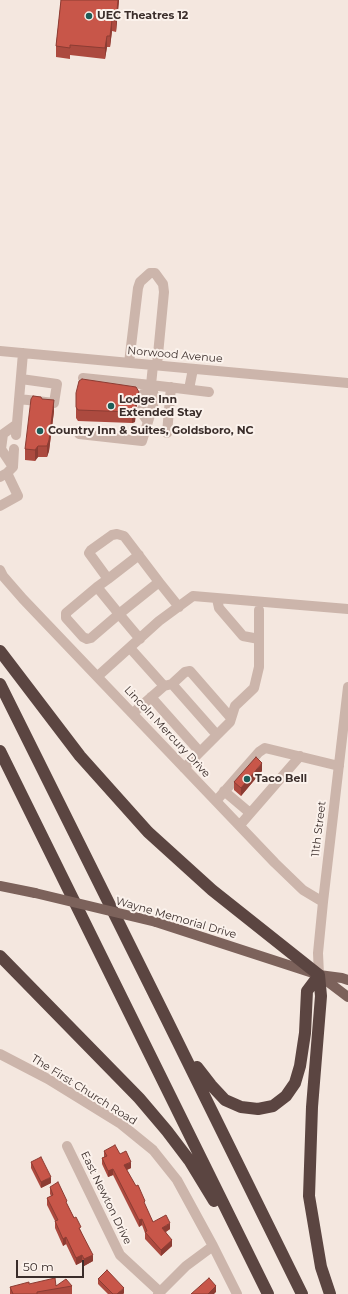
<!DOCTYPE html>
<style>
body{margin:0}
#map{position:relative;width:348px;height:1294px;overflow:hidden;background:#f4e7df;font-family:Montserrat,sans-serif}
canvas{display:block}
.scale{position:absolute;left:16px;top:1260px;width:68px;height:18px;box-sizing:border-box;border:2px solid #3a2d2a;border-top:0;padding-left:5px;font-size:12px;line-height:14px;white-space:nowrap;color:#3a2d2a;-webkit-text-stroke:3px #fbf2ec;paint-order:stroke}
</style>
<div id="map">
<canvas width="348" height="1294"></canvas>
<div class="scale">50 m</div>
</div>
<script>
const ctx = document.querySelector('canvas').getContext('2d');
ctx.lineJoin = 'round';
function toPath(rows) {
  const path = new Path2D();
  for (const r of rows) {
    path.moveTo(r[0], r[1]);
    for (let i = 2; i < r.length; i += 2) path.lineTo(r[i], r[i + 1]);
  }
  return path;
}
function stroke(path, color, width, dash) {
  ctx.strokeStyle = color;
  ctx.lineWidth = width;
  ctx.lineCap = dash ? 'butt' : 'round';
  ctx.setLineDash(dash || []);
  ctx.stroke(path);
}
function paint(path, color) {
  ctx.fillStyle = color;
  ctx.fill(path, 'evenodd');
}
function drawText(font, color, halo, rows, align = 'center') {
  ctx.font = font + ' Montserrat,sans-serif';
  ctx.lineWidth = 4;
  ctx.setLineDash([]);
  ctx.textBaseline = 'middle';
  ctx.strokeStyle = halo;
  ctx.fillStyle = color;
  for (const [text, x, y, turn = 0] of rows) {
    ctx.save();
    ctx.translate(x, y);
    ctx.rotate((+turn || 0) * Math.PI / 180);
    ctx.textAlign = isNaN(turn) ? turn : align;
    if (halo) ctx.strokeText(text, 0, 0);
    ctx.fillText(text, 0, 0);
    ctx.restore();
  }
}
stroke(toPath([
 [0,351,348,383],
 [129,363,138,288,140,282,150,273,155,273,163,284,164,292,157,365],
 [83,378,151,385,153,365],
 [151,385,209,392],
 [189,389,193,369],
 [143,398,143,394,151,385],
 [19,399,54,403,57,384,21,379],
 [142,409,142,413,148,422],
 [167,433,171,387],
 [79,434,142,441,155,399,151,385],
 [16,435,23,353],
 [13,467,1,449,3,434,17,424],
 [0,477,7,473,13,467,14,449],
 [0,506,18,496,7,473],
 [0,570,3,576,23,599,275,863,303,890,323,902],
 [108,579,139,555],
 [97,587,108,579,89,553,91,550,112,535,117,534,124,536,159,582],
 [217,599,219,608,243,636,259,639],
 [140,639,119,614,97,587,66,613,66,618,83,637,87,639,91,638,119,614,159,582,179,607],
 [130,648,164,686],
 [98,676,159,621,193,596,348,609],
 [172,684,217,735],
 [151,697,200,752],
 [133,713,164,686,172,684,185,672,190,671,231,718],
 [184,768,230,722,235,706,254,688,259,667,259,610],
 [224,791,250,813],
 [216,801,259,752,265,748,339,766],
 [240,825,300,756],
 [319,975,318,953,323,902,348,687],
 [0,1054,48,1079,121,1124,153,1150,177,1180,213,1246,237,1294],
 [67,1146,120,1255,160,1292],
 [158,1294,186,1266,213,1246]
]), '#ccb5ab', 10);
stroke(toPath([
 [0,886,35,893],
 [156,922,319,975,342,978,348,980],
 [319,975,348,997]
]), '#7c625b', 10);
stroke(toPath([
 [0,651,80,756,148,832,212,890,319,975,321,996,312,1107,309,1196,321,1267,330,1294],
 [0,684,165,1016,302,1294],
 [0,751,268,1294],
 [0,956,139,1098,167,1131,189,1160,214,1201],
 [197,1067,211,1085,225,1100,241,1107,258,1109,273,1106,286,1096,295,1083,300,1066,305,1033,307,991,319,975]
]), '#5b4541', 12);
stroke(toPath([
 [35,893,156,922]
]), '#7c625b', 10);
paint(toPath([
 [61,0,119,0,116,32,112,31,110,47,107,47,105,59,70,55,70,59,56,57,56,46],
 [76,393,139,403,137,405,136,409,135,422,132,423,78,421,76,418],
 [42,399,54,411,49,451,47,457,38,457,35,461,25,460,25,449],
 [262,771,241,796,234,790,234,782],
 [104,1151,120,1154,131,1168,127,1170,153,1222,170,1229,166,1232,172,1246,161,1256,145,1239,145,1233,142,1225,139,1227,113,1175,108,1177,102,1164,102,1158,104,1157],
 [31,1162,51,1183,41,1188,31,1168],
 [50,1187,67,1204,81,1231,93,1261,84,1266,82,1262,76,1265,66,1244,63,1246,55,1228,55,1221,47,1205,47,1198,51,1196,50,1194],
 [98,1279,124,1293,123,1294,108,1294,98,1284],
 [29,1284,72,1286,72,1294,10,1294,10,1287]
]), '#ac4a3f');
paint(toPath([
 [118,0,119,0,116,32,116,21],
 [112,20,112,31,110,47,110,36],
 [107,36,107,47,105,59,105,48],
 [139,392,139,403,137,405,136,409,135,422,132,423,132,412,136,398,137,395],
 [54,400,54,411,49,451,47,457,47,446],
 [38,446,38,457,35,461,35,450],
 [262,763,262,771,241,796,241,788],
 [131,1162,131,1168,124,1171,124,1165],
 [113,1169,113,1175,108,1177,108,1171],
 [51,1177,51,1183,41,1188,41,1182],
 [142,1219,142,1225,139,1227,139,1220],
 [170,1223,170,1229,162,1234,162,1228],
 [66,1237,66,1244,63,1246,63,1239],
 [172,1240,172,1246,161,1256,161,1250],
 [82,1255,82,1262,76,1265,76,1258],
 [93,1255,93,1261,84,1266,84,1259],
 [216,1286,216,1292,214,1294,208,1294],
 [124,1288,124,1293,123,1294,117,1294]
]), '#8c3c33');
const building = toPath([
 [61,0,118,0,116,21,112,20,110,36,107,36,105,48,70,45,70,48,56,46,61,0],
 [82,379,136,387,139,392,137,395,136,398,135,411,132,412,78,410,76,407,76,393,79,381,82,379],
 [33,396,41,397,42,399,54,400,49,440,47,446,38,446,35,450,25,449,31,399,33,396],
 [256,757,262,763,241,788,234,782,256,757],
 [115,1145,120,1154,126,1151,131,1162,124,1165,136,1186,138,1185,145,1201,144,1202,153,1222,166,1215,170,1223,162,1228,172,1240,161,1250,145,1232,147,1231,142,1219,139,1220,113,1169,108,1171,102,1158,107,1156,104,1151,115,1145],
 [41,1157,51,1177,41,1182,31,1162,41,1157],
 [58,1182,67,1201,66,1202,74,1218,76,1217,81,1227,79,1228,93,1255,84,1259,82,1255,76,1258,66,1237,63,1239,55,1221,58,1220,47,1198,53,1195,50,1187,58,1182],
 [107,1270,124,1288,117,1294,113,1294,98,1279,107,1270],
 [55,1278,56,1286,66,1279,72,1286,37,1292,37,1294,13,1294,10,1287,29,1282,29,1284,55,1278],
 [209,1278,216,1286,208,1294,191,1294,209,1278]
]);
paint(building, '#c85649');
stroke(building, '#8c3c33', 1);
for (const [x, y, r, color] of [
 [89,16,4,"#1e5d58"],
 [111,406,4,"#1e5d58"],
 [40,431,4,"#1e5d58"],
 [247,779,4,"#1e5d58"]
]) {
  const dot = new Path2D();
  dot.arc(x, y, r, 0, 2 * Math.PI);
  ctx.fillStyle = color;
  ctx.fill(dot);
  stroke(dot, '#fbf2ec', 1.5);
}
drawText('bold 11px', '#3a2d2a', '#fbf2ec', [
 ["UEC Theatres 12",97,16],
 ["Lodge Inn",119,400],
 ["Extended Stay",119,413],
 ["Country Inn & Suites, Goldsboro, NC",48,431],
 ["Taco Bell",255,779]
], 'left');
drawText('11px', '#3a2d2a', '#fbf2ec', [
 ["Norwood Avenue",175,355,5],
 ["Lincoln Mercury Drive",167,732,47],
 ["11th Street",319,829,-83],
 ["Wayne Memorial Drive",176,918,16],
 ["The First Church Road",84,1090,32],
 ["East Newton Drive",106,1198,64]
]);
</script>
